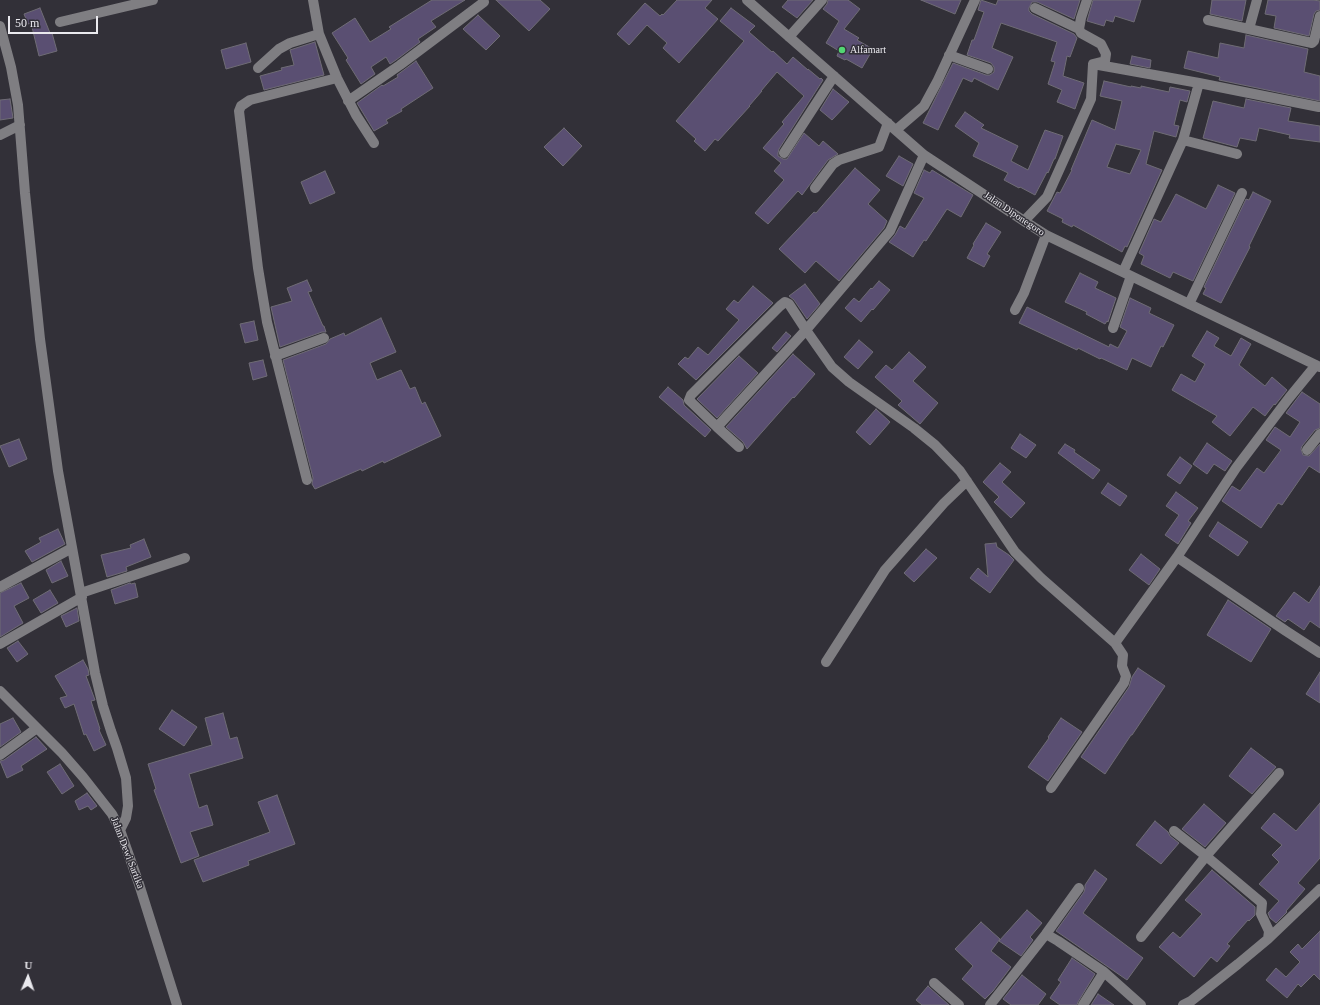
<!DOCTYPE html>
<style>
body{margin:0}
#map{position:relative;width:1320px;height:1005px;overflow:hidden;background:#323038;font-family:"Times New Roman",serif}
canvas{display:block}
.north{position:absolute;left:8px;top:957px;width:40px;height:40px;-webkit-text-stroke:3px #323038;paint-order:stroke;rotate:2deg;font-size:11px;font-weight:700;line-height:16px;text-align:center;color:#eae9ee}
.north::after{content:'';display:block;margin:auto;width:14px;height:18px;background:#eae9ee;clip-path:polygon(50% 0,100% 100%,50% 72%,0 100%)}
.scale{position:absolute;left:8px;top:16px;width:90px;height:18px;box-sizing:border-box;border:2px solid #eae9ee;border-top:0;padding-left:5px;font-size:12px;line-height:14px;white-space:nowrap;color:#eae9ee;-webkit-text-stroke:3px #323038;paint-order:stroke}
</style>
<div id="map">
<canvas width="1320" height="1005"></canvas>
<div class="north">U</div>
<div class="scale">50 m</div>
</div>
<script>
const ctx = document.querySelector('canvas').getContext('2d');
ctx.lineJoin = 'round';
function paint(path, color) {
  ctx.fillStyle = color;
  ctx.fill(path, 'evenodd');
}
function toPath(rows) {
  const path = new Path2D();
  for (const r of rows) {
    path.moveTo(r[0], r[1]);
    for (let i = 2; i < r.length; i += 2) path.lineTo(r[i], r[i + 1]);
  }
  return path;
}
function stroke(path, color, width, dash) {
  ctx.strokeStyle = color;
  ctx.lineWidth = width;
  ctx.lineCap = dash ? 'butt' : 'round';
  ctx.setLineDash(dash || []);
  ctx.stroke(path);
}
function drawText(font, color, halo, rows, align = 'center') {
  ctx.font = font + ' "Times New Roman",serif';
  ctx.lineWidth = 3;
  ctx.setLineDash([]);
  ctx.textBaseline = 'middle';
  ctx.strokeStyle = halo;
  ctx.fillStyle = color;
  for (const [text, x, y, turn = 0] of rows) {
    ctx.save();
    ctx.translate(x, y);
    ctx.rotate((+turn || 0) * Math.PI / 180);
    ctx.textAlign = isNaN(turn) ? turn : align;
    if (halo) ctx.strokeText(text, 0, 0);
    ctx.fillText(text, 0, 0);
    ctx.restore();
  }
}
const building = toPath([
 [432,0,465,0,431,21,436,27,418,39,420,42,396,60,390,64,386,57,371,67,375,74,361,84,346,60,348,58,332,33,355,18,370,42,391,29,389,27,432,0],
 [496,0,540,0,550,9,529,31,496,0],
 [677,0,712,0,705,8,718,19,679,63,663,48,667,43,647,25,629,45,617,34,645,3,660,16,662,14,663,15,677,0],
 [788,0,813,0,797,18,782,7,788,0],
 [828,0,848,0,860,9,844,29,859,38,857,40,873,49,862,68,846,59,845,60,837,56,839,51,826,43,839,21,823,9,827,4,828,0],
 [921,0,961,0,955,14,921,0],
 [981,0,996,5,998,0,1080,0,1074,19,1037,2,1032,2,1029,8,1029,11,1032,14,1074,34,1077,38,1070,57,1067,56,1063,76,1084,83,1075,109,1057,102,1062,90,1048,84,1055,62,1051,61,1057,42,1001,23,992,48,1013,57,998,90,974,78,972,82,963,78,938,130,923,123,953,63,986,75,990,75,994,72,994,67,991,63,967,55,972,40,974,40,984,12,978,10,981,0],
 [1093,0,1141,0,1134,22,1115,16,1113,22,1106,20,1104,26,1087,21,1093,0],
 [1212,0,1246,0,1242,21,1210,14,1212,0],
 [1268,0,1313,0,1320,1,1320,10,1316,11,1314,14,1309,36,1274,28,1276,16,1265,14,1268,0],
 [40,8,50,33,52,33,57,51,39,56,31,23,28,24,24,14,40,8],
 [731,8,755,26,749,32,772,52,773,51,787,64,793,57,808,70,808,69,820,79,821,78,823,80,779,149,778,153,778,156,783,159,787,159,804,133,819,146,823,141,838,154,828,160,802,195,798,191,768,224,755,213,784,180,774,171,781,163,763,148,784,124,782,122,804,96,777,72,761,91,762,91,749,106,750,106,718,141,715,139,705,151,694,141,696,139,676,121,744,41,720,21,731,8],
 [478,15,500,36,486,50,463,29,478,15],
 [1246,35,1308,49,1304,72,1320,76,1320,101,1219,80,1220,77,1184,68,1188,51,1218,58,1220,43,1244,48,1246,35],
 [315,42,324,75,264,90,260,76,282,70,281,68,294,65,290,50,315,42],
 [246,43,251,62,226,69,221,50,246,43],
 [1132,56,1151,60,1150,68,1130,64,1132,56],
 [416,61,433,88,401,109,402,111,386,120,388,123,374,131,357,103,382,85,383,86,398,77,397,75,416,61],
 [1104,81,1131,87,1131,86,1141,88,1141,86,1169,92,1170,87,1190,91,1187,102,1180,100,1174,125,1179,126,1176,137,1154,131,1146,164,1162,170,1127,247,1125,246,1122,252,1073,225,1072,227,1062,222,1063,219,1047,211,1057,192,1060,193,1072,170,1071,170,1092,120,1115,130,1122,101,1100,96,1104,81],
 [1116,144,1141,150,1130,174,1107,167,1116,144],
 [833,89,849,102,832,120,820,110,833,89],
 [10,99,13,118,0,120,0,100,10,99],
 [1246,99,1291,108,1288,121,1320,126,1320,142,1289,138,1290,135,1259,128,1256,141,1240,138,1237,147,1203,138,1213,101,1244,108,1246,99],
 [965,112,984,125,981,128,1018,146,1011,161,1028,170,1045,130,1063,136,1055,159,1054,159,1048,173,1047,172,1035,195,1020,187,1019,188,1004,180,1008,173,973,156,979,143,955,126,965,112],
 [564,128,582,146,563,166,544,147,564,128],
 [899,156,913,164,903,186,886,176,899,156],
 [855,168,880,190,868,204,887,221,884,228,839,281,816,261,805,273,779,249,814,212,816,213,855,168],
 [924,170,930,173,932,170,973,195,961,217,947,209,926,241,924,240,913,257,889,242,895,235,900,226,905,229,924,198,914,193,924,170],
 [325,171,335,193,310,204,301,182,325,171],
 [1218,185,1235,193,1193,281,1173,272,1170,278,1141,264,1144,256,1139,253,1154,219,1161,222,1176,194,1206,209,1218,185],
 [1253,192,1271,201,1249,246,1250,247,1221,303,1203,294,1206,288,1204,287,1246,199,1249,200,1253,192],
 [986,223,1001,232,987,254,990,256,984,267,967,258,974,245,973,244,986,223],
 [1080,273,1098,282,1095,288,1116,298,1108,322,1107,321,1105,324,1086,314,1087,312,1065,302,1080,273],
 [307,280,312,291,308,292,323,326,324,326,326,332,322,332,280,347,271,307,292,301,287,288,307,280],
 [879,281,890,290,873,310,872,309,861,322,845,308,854,298,859,302,871,288,872,289,879,281],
 [805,284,820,304,807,319,794,300,789,296,805,284],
 [753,286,773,303,696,380,678,364,685,357,688,359,698,347,708,355,739,320,726,309,734,300,738,303,753,286],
 [1130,298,1151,308,1149,313,1174,325,1163,347,1161,346,1151,367,1132,358,1127,370,1101,358,1100,359,1078,348,1077,350,1019,323,1027,307,1109,347,1110,344,1118,348,1127,331,1120,327,1130,298],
 [381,318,396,352,370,363,377,380,401,370,410,389,415,387,422,404,425,402,441,436,384,463,383,461,362,471,361,469,315,489,312,484,313,478,283,360,326,344,330,339,344,333,345,336,381,318],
 [254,321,258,340,245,343,240,324,254,321],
 [1207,331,1219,338,1214,346,1231,356,1241,338,1251,344,1239,365,1265,386,1272,377,1287,390,1275,405,1274,404,1265,416,1253,407,1230,436,1212,422,1217,416,1172,390,1181,374,1195,382,1205,364,1192,356,1207,331],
 [786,332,791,336,777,352,772,348,786,332],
 [859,340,873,352,858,369,844,357,859,340],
 [909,352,926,367,913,381,938,403,920,424,898,405,902,401,875,377,886,365,892,370,909,352],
 [793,354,815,374,794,398,793,397,747,449,743,442,726,427,793,354],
 [739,356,758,373,717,418,697,399,739,356],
 [263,360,267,376,253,380,249,363,263,360],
 [668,387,683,400,684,405,711,430,705,437,659,397,668,387],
 [1302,392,1320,404,1320,428,1315,430,1302,446,1301,449,1303,455,1309,456,1320,444,1320,473,1309,466,1282,505,1278,503,1261,528,1222,501,1232,486,1240,491,1257,468,1264,473,1281,450,1266,440,1275,427,1290,437,1300,422,1286,413,1302,392],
 [876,409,890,422,870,445,856,432,876,409],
 [1020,434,1036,445,1026,458,1011,448,1020,434],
 [19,439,27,459,9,467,0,446,19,439],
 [1207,443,1232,461,1225,471,1214,464,1207,474,1193,464,1207,443],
 [1065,444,1075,450,1074,452,1100,470,1093,479,1058,453,1065,444],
 [1180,457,1192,466,1180,484,1167,475,1180,457],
 [1000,463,1011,472,1002,482,1025,503,1011,518,994,502,999,497,983,482,1000,463],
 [1108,483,1127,496,1120,506,1101,493,1108,483],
 [1176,492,1198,508,1188,521,1191,523,1178,544,1165,535,1179,515,1166,506,1176,492],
 [1218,522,1248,542,1238,556,1209,536,1218,522],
 [58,529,65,544,32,562,25,551,41,542,39,538,58,529],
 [144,539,151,557,126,567,127,571,107,577,101,555,131,548,130,545,144,539],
 [996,543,997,547,1009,555,1014,560,990,593,970,578,978,568,988,577,985,544,996,543],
 [926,549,937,558,914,582,904,573,926,549],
 [1141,554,1160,569,1149,585,1129,570,1141,554],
 [61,561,68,576,52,583,46,570,61,561],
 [21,583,29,598,14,606,23,623,0,637,0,593,21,583],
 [130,583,131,584,135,583,138,597,115,604,111,590,130,583],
 [1320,586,1320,628,1310,621,1304,630,1288,619,1285,622,1276,616,1294,592,1309,603,1320,586],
 [50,590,58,603,41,613,33,600,50,590],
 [1228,600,1271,629,1251,662,1207,635,1228,600],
 [77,608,79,621,66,627,61,616,77,608],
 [18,641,28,654,17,662,7,648,18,641],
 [83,660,88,669,89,675,86,676,95,700,91,701,100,729,99,730,106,745,94,751,86,734,84,735,74,704,65,708,60,698,67,696,55,676,83,660],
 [1138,668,1165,686,1132,735,1131,735,1105,774,1081,757,1129,687,1132,677,1138,668],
 [1320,672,1320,703,1306,694,1320,672],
 [172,710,197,727,184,746,159,729,172,710],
 [223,713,230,739,237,737,243,758,189,774,199,808,207,805,213,825,190,832,199,856,181,863,154,790,156,789,148,764,212,745,205,718,223,713],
 [13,718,21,732,0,747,0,724,13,718],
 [1061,718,1082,732,1048,781,1028,767,1049,738,1048,737,1061,718],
 [36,737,47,749,21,766,23,770,7,778,0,761,4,760,36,737],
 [1251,748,1276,767,1252,794,1229,776,1251,748],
 [60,764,74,786,62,794,47,772,60,764],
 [87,793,97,806,91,810,88,806,79,810,75,801,87,793],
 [277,795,295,844,248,861,249,865,203,882,194,860,270,832,258,802,277,795],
 [1320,803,1320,858,1298,883,1305,889,1286,911,1287,912,1276,923,1270,918,1268,913,1279,901,1259,884,1279,862,1272,855,1282,845,1261,828,1274,813,1296,831,1320,803],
 [1204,804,1226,823,1205,847,1182,829,1204,804],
 [1155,821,1168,832,1170,836,1179,843,1161,864,1136,845,1155,821],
 [1095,870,1107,879,1083,913,1143,958,1127,980,1056,931,1084,892,1085,888,1085,885,1095,870],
 [1212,870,1255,907,1255,915,1249,921,1248,920,1227,944,1230,946,1217,962,1211,957,1194,977,1159,947,1173,932,1180,938,1202,914,1185,900,1212,870],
 [1027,910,1042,923,1030,937,1033,940,1021,956,999,941,1027,910],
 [981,922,1000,939,991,951,1011,967,993,991,985,999,962,979,973,966,955,949,981,922],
 [1320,931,1320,980,1314,974,1301,987,1298,984,1287,998,1266,980,1276,968,1286,977,1300,962,1290,952,1298,944,1302,949,1320,931],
 [1072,958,1095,974,1078,1002,1077,1005,1060,1005,1050,998,1061,982,1058,980,1072,958],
 [1022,975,1046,994,1038,1005,1011,1005,1003,999,1022,975],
 [928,986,930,988,949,1005,922,1005,916,1000,928,986],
 [1098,994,1114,1005,1091,1005,1098,994]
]);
paint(building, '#5a4f72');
stroke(building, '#6f6c75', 1);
stroke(toPath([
 [313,0,319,34,337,78,356,115,374,143],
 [747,0,924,155,1024,221,1046,235,1320,367],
 [1035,8,1079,29],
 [1208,20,1312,43,1314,41,1320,16],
 [60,22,153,0],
 [0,26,11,67,18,105,25,193,40,339,58,471,95,673,103,706,111,731,117,748,126,778,128,806,126,818,120,830],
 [1249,29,1257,0],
 [789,37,822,0],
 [949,55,988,69],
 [1093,64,1199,83,1183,140,1123,272],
 [258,68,279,49,290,43,319,34],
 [1199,83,1319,107],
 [348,101,400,65,484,2],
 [896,130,924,106,937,82,975,0],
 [0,135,20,125],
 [1183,140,1237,154],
 [784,153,834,76],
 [924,155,890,231,806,330,717,427,689,400,691,395,780,306,785,302,789,304,806,330,832,367,849,382,914,428,935,445,960,471,1015,552,1041,578,1115,643,1123,655,1122,666,1126,676,1124,683,1051,788],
 [815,188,833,164,839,160,879,147,888,123],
 [1024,221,1047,197,1091,99,1093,64,1105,61,1106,54,1101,44,1081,33,1079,29,1081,18,1087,0],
 [1189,304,1242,193],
 [1015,310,1024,293,1046,235],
 [1113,328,1131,276],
 [275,356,324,338],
 [717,427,739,447],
 [1307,450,1320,434],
 [307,480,267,322,258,268,239,111,241,106,250,100,337,78],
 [1177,557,1286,631,1320,653],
 [0,587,72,548],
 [81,593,185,558],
 [1115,643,1177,557,1236,468,1289,398,1316,365],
 [0,644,82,597],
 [826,662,885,570,944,503,967,481],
 [0,691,62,753,83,777,112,814,120,830,139,884,177,1005],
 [0,755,37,728],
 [1174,831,1206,856,1262,903,1261,914,1269,931,1268,939],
 [1046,934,1058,941,1104,972,1141,1005],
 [1141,937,1206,856,1279,773],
 [934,983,959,1005],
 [990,1005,1046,934,1079,888],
 [1083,1005,1104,972],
 [1183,1005,1191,1001,1238,964,1268,939,1320,889]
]), '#7f7e82', 10);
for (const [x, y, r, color] of [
 [842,50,4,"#52d673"]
]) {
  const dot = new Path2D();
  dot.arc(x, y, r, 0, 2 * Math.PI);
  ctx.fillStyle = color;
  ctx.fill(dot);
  stroke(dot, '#323038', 1.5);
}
drawText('10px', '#eae9ee', '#323038', [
 ["Alfamart",850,50]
], 'left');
drawText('10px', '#eae9ee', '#323038', [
 ["Jalan Diponegoro",1014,214,34],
 ["Jalan Dewi Sartika",127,853,69]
]);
</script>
